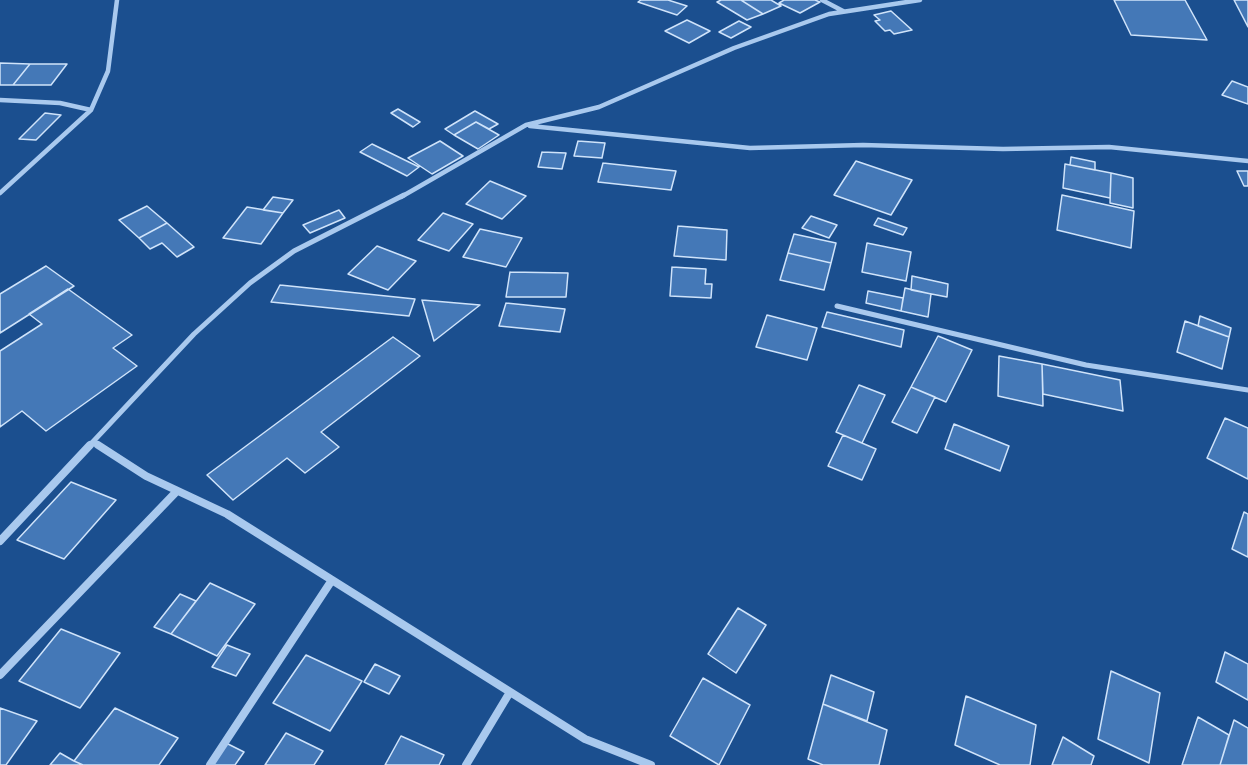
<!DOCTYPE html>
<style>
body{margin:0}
canvas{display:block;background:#1b4f8f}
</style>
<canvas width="1248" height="765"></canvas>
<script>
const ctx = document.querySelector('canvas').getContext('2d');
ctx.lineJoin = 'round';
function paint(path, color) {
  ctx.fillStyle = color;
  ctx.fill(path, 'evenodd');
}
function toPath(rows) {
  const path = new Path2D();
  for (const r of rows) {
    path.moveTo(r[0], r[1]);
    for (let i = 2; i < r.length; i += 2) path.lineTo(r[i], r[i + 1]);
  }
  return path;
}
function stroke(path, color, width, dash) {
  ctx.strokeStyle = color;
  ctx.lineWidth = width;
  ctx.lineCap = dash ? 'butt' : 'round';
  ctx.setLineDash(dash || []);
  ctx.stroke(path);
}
const building = toPath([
 [641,0,668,0,687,6,677,15,638,2,641,0],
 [721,0,741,0,763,14,747,20,717,2,721,0],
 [741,0,771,0,781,6,763,14,741,0],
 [784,0,815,0,820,2,800,13,779,3,784,0],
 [1114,0,1185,0,1207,40,1131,35,1114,0],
 [1234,0,1248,0,1248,27,1234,0],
 [891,11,912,30,894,34,890,30,885,31,875,21,880,20,874,15,891,11],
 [687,20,710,31,689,43,665,31,687,20],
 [739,21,751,27,731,38,719,32,739,21],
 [0,63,30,64,13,85,0,85,0,63],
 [30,64,67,64,51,85,13,85,30,64],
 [1232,81,1248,87,1248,104,1222,95,1232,81],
 [398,109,420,122,413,127,391,113,398,109],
 [475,111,498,124,489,129,476,122,454,135,445,129,475,111],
 [45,113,61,115,36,140,19,139,45,113],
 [476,122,499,135,478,149,454,135,476,122],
 [440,141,463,156,432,174,408,158,440,141],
 [578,141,605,143,602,158,574,156,578,141],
 [372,144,419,167,407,176,360,152,372,144],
 [542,152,566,153,562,169,538,167,542,152],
 [1071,157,1095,162,1095,170,1070,165,1071,157],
 [856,161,912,180,891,215,834,195,856,161],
 [603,163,676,171,671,190,598,182,603,163],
 [1065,164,1111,173,1110,198,1063,188,1065,164],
 [1237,171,1248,171,1248,186,1244,186,1237,171],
 [1111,173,1133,178,1133,208,1110,203,1111,173],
 [490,181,526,196,502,219,466,204,490,181],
 [1062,195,1134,211,1131,248,1057,230,1062,195],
 [273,197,293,200,283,213,263,210,273,197],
 [147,206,167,223,139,238,119,220,147,206],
 [247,207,283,213,261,244,223,238,247,207],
 [339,210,345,218,310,233,303,225,339,210],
 [443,213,473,224,449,251,418,240,443,213],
 [811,216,837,225,829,238,802,228,811,216],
 [878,218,907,228,903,235,874,225,878,218],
 [167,223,194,247,177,257,162,243,150,249,139,238,167,223],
 [678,226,727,230,726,260,674,256,678,226],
 [480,229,522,238,506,267,463,257,480,229],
 [794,234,836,243,831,263,788,253,794,234],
 [867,243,911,252,906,281,862,272,867,243],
 [377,246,416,261,388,290,348,274,377,246],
 [788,253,831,263,824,290,780,280,788,253],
 [46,266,74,286,0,333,0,294,46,266],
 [672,267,706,269,705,284,712,284,711,298,670,296,672,267],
 [510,272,568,273,566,297,506,297,510,272],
 [912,276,948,284,947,297,911,290,912,276],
 [280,285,415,299,409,316,271,302,280,285],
 [905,288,931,294,928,317,901,311,905,288],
 [68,289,132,335,113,348,137,366,46,431,22,411,0,427,0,351,42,324,29,314,68,289],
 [868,291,903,298,901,311,866,303,868,291],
 [422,300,480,305,434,341,422,300],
 [506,303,565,309,560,332,499,326,506,303],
 [827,312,904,330,901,347,822,327,827,312],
 [767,315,817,328,807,360,756,347,767,315],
 [1200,316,1231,328,1229,337,1198,326,1200,316],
 [1185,321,1229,337,1222,369,1177,352,1185,321],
 [938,336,972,350,946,402,911,387,938,336],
 [393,337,420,356,321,432,339,447,305,473,287,458,233,500,207,475,393,337],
 [999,356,1042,364,1043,406,998,396,999,356],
 [1042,364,1120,380,1123,411,1043,394,1042,364],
 [859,385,885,395,862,443,836,432,859,385],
 [911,387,935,397,917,433,892,422,911,387],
 [1225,418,1248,428,1248,479,1207,458,1225,418],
 [954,424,1009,446,1000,471,945,449,954,424],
 [843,435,876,449,862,480,828,466,843,435],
 [71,482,116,500,64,559,17,540,71,482],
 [1244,512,1248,514,1248,557,1232,549,1244,512],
 [210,583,255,604,217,656,171,634,210,583],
 [180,594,196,601,171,634,154,627,180,594],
 [738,608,766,625,736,673,708,654,738,608],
 [61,629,120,653,80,708,19,681,61,629],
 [227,645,250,654,236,676,212,667,227,645],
 [1225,652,1248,664,1248,700,1216,682,1225,652],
 [306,655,362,681,330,731,273,703,306,655],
 [375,664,400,676,389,694,364,682,375,664],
 [1111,671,1160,693,1149,763,1098,739,1111,671],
 [831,675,874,692,867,721,823,704,831,675],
 [703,678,750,705,719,765,670,736,703,678],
 [966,696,1036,725,1030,765,1000,765,955,745,966,696],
 [823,704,887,730,879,765,823,765,808,759,823,704],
 [0,708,37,721,6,765,0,765,0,708],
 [115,708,178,738,159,765,83,765,74,761,115,708],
 [1198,717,1229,735,1220,765,1182,765,1198,717],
 [1234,720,1248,728,1248,765,1220,765,1234,720],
 [286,733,323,751,314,765,265,765,286,733],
 [401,736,444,755,439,765,385,765,401,736],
 [1063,737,1094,756,1091,765,1052,765,1063,737],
 [226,743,244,752,235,765,211,765,226,743],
 [60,753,74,761,83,765,50,765,60,753]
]);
paint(building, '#4478b7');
stroke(building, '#cfe3fa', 1.5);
stroke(toPath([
 [822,0,843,11],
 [0,100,60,103,91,110],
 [530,126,750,148,863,145,1003,149,1109,147,1248,161],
 [0,193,91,110,108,71,117,0],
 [401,197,526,125,599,107,734,48,829,14,920,0]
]), '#a9c9ee', 4.5);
stroke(toPath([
 [837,306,1086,365,1248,390],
 [93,442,101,447],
 [88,447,194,334,250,283,294,251,404,195]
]), '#a9c9ee', 5);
stroke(toPath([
 [98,445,146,476,227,514,585,739,651,765],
 [0,541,90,445],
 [0,675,177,491],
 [210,765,332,580],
 [466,765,510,692]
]), '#a9c9ee', 8);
</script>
